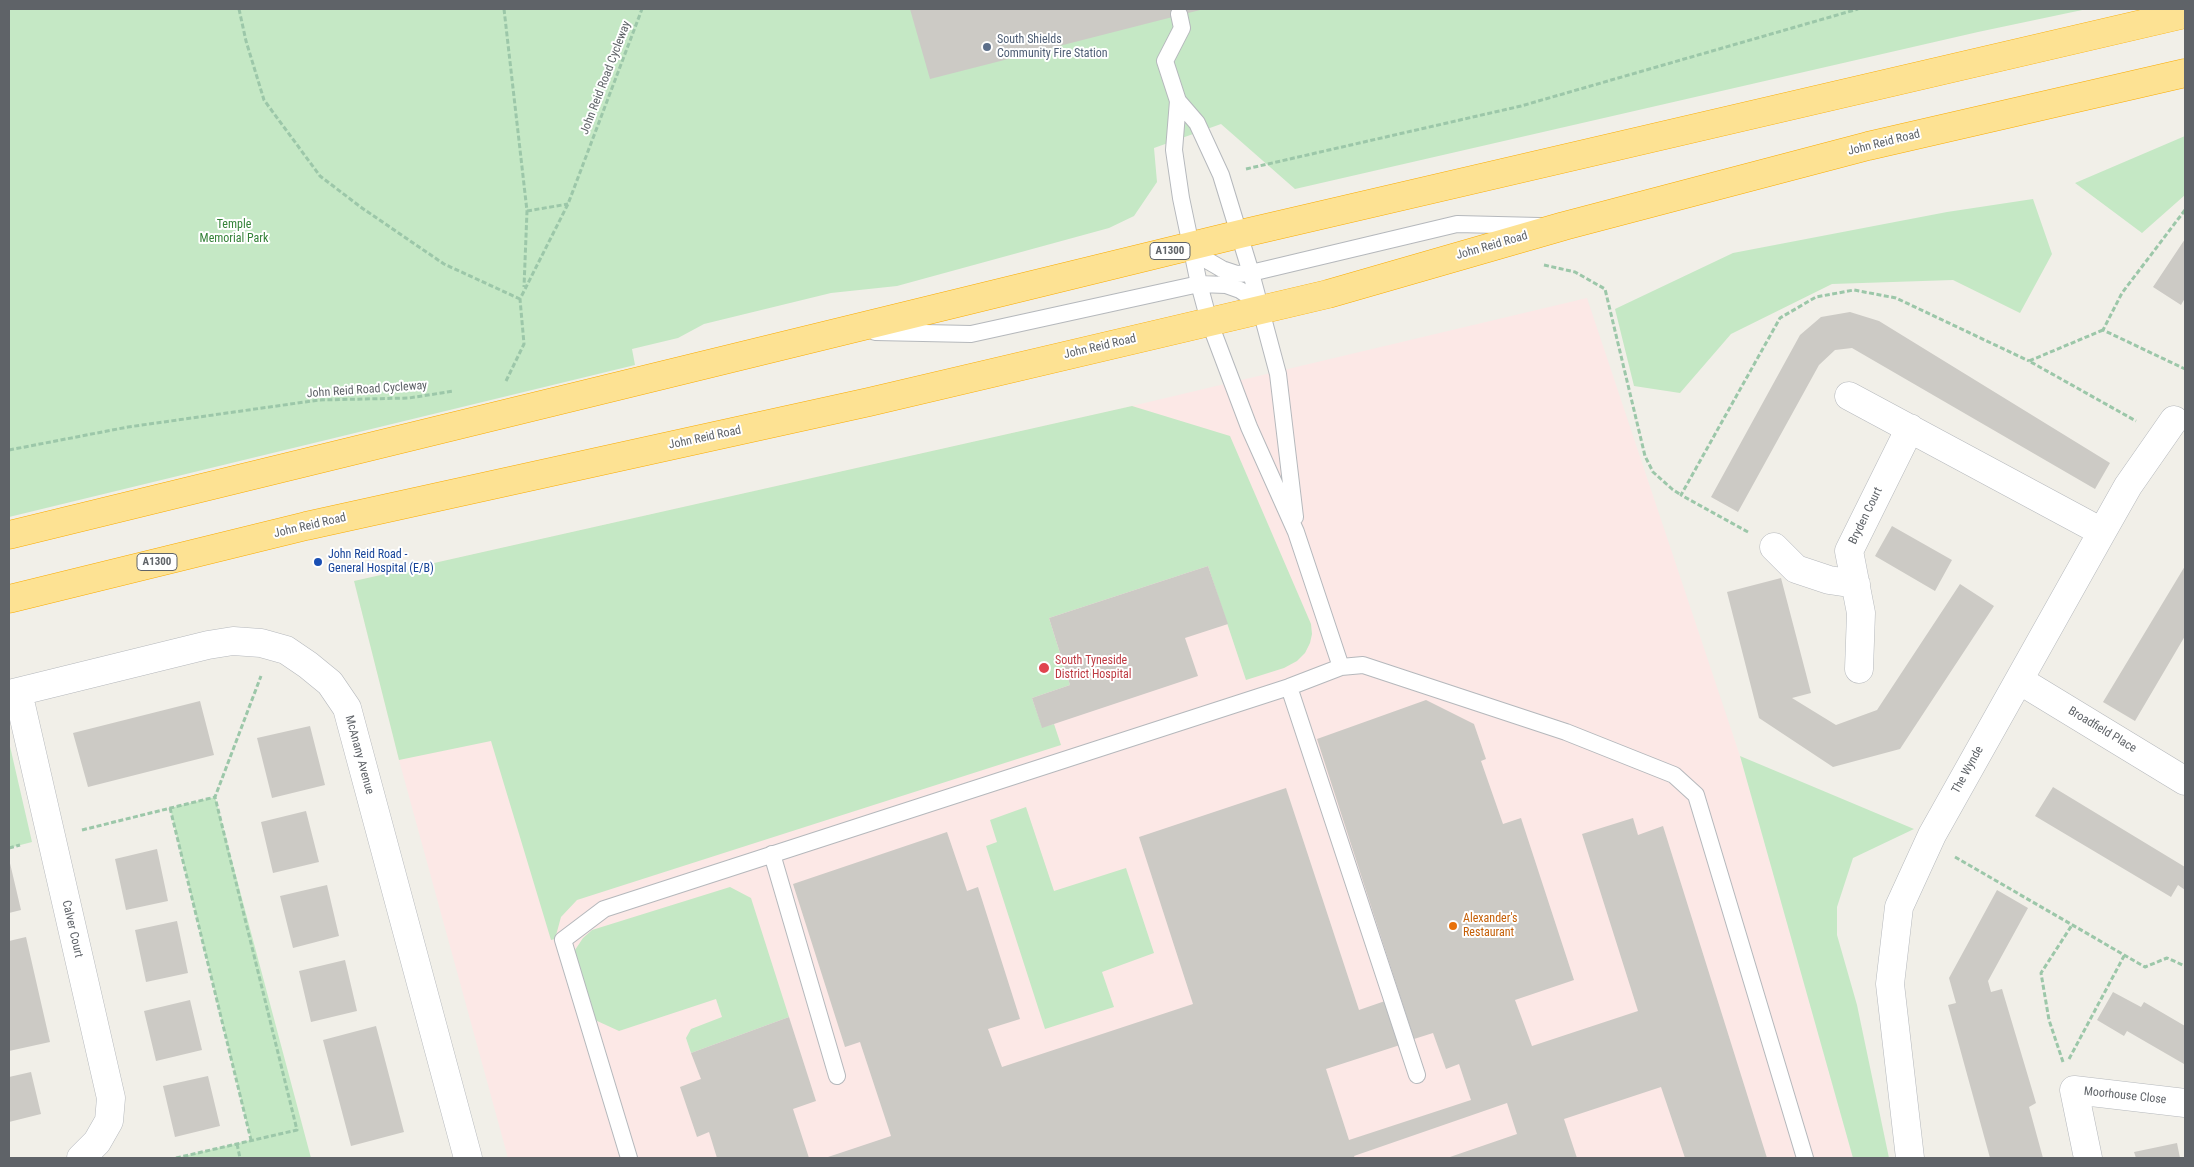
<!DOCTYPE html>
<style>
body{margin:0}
#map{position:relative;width:2194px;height:1167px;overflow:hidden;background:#f1efe8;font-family:"Roboto Condensed",sans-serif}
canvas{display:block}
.frame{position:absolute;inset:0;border:10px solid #5f6368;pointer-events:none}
</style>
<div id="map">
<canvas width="2194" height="1167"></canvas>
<div class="frame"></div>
</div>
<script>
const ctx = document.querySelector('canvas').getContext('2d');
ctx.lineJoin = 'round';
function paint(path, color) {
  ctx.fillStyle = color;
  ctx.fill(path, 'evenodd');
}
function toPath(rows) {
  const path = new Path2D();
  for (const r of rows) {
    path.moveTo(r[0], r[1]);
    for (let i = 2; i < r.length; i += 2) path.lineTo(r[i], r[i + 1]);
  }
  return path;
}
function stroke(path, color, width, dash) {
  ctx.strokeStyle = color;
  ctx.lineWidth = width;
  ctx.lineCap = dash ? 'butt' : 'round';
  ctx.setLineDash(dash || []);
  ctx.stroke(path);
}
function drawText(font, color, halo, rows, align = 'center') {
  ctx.font = font + ' "Roboto Condensed",sans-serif';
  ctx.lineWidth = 4;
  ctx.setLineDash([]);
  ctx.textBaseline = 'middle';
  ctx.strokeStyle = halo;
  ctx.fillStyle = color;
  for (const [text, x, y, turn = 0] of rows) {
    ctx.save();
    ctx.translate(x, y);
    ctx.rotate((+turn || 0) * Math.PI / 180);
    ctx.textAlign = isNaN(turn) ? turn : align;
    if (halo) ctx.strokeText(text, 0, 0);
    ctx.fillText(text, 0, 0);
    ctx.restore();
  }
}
paint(toPath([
 [1587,298,1740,756,1853,1158,508,1158,399,760,354,581,1132,406]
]), '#fce8e6');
paint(toPath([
 [9,9,2087,9,1978,32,1295,189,1221,124,1154,148,1157,182,1134,216,1109,228,897,286,831,293,704,324,678,338,632,349,635,365,9,517],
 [2185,136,2185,195,2142,233,2075,183],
 [2033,199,2052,254,2020,313,1953,280,1832,284,1731,334,1680,393,1634,386,1615,309,1733,253,1947,212],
 [1132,406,1230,436,1311,624,1312,634,1310,643,1305,653,1297,661,1284,668,1246,680,1208,566,1049,618,1070,685,1032,698,1042,727,1054,724,1061,745,577,900,561,917,555,939,551,940,491,741,399,760,354,581],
 [9,742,32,842,9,848],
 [1740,756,1914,829,1853,858,1837,907,1837,935,1857,1005,1889,1158,1853,1158],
 [215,797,311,1158,176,1158,251,1140,170,808],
 [1026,807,1054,891,1126,868,1154,953,1102,972,1114,1007,1045,1029,986,846,997,842,990,820],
 [730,887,751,898,789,1017,691,1053,686,1038,691,1029,722,1017,716,999,619,1031,595,1020,573,953,583,938,592,930]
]), '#c5e8c5');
paint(toPath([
 [910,9,1200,9,1200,10,930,79],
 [2185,239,2185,298,2181,305,2153,287],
 [1850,312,1879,321,2110,463,2095,489,1852,348,1835,350,1819,365,1738,512,1711,497,1800,335,1821,317],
 [1892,526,1952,560,1935,591,1875,556],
 [1208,566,1228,624,1185,638,1198,676,1042,728,1032,698,1070,685,1049,618],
 [2185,566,2185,636,2135,721,2103,702],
 [1781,578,1811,693,1792,698,1836,725,1877,710,1960,584,1994,606,1900,749,1833,767,1759,718,1727,592],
 [1426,700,1474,724,1486,759,1481,761,1503,824,1521,818,1574,980,1515,1000,1532,1046,1638,1011,1582,834,1633,818,1638,835,1663,826,1767,1158,1685,1158,1661,1087,1564,1119,1577,1158,1447,1158,1517,1134,1507,1103,1354,1156,1355,1158,825,1158,891,1136,860,1042,845,1047,793,884,947,832,967,891,978,887,1020,1019,988,1029,1002,1067,1193,1004,1139,837,1286,788,1359,1010,1385,1001,1400,1045,1326,1069,1349,1140,1471,1100,1459,1064,1446,1069,1433,1033,1414,1039,1317,739],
 [200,701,214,755,88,787,73,733],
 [310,726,325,785,272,798,257,738],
 [2053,787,2185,867,2185,890,2178,885,2171,897,2035,816],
 [306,811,319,862,273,873,261,822],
 [157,849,168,901,126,910,115,859],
 [9,859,21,910,9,913],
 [327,885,339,936,293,948,280,896],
 [1997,890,2028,908,1988,981,1991,992,2002,989,2036,1103,2029,1107,2043,1158,1990,1158,1948,1005,1956,1003,1949,978],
 [177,921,188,973,146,982,135,930],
 [26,937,50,1042,9,1051,9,941],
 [345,960,357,1011,311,1022,299,971],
 [2113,992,2141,1007,2144,1002,2185,1026,2184,1064,2127,1031,2124,1036,2097,1020],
 [190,1000,202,1050,156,1061,144,1011],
 [789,1017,816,1101,793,1109,809,1158,717,1158,709,1132,697,1137,680,1087,701,1079,691,1053],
 [376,1026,404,1132,351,1146,323,1040],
 [31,1072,41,1114,9,1122,9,1077],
 [208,1076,220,1126,175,1137,163,1086],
 [2177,1143,2180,1158,2136,1158,2134,1152]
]), '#cccac5');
const lane = toPath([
 [1179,14,1182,28,1165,61,1178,101,1197,123,1221,175,1251,273,1278,374,1295,517],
 [1178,101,1174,150,1181,198,1199,284,1209,321,1249,427,1296,532,1341,667],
 [1191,245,1198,255,1222,269,1237,274,1251,273,1457,224,1539,226],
 [875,332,971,334,1199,284,1226,285,1240,290,1253,299,1260,308],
 [1289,687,1417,1075],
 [772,854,837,1076],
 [629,1158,563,940,604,909,1289,687,1341,667,1363,665,1566,732,1674,775,1696,795,1805,1158]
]);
const street = toPath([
 [1849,396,2102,532],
 [1774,547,1796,569,1829,580,1856,584],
 [1859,669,1861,613,1849,551,1910,428],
 [2019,680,2185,781],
 [18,692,111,1098,109,1121,97,1142,81,1158],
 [9,694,208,645,233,641,261,643,286,650,308,665,330,683,347,708,468,1158],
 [1910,1158,1890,984,1899,907,1932,835,2102,532,2128,486,2174,420],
 [2088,1158,2074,1090,2185,1103]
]);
const highway = toPath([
 [9,535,1240,234,2185,14],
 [9,599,306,526,869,402,1328,294,1564,226,1868,146,2185,73]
]);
stroke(lane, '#b5b8bc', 18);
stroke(street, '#b5b8bc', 29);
stroke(highway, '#f9ab00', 29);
stroke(toPath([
 [239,9,246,41,264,100,320,176,362,208,444,264,520,299],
 [504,9,527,211,524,287],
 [1246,169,1521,106,1858,9],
 [2185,210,2122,293,2103,330,2185,369],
 [527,211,568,204],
 [1544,265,1575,272,1605,289,1645,456,1653,472,1672,489,1681,495],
 [2103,330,2029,361,2136,421],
 [506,381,524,344,520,299,568,204,642,9],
 [9,450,128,427,319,400,409,398,454,391],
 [1748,532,1681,495,1780,318,1816,297,1854,290,1896,298,2029,361],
 [170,808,251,1140],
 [82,830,215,797],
 [9,848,20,845],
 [1955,857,2145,967,2167,958,2185,966],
 [2069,1059,2124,956],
 [2063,1062,2049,1020,2041,973,2072,925],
 [237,1144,240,1158],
 [176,1158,297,1130,215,797,261,676]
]), '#9cc7a9', 3, [5, 2.5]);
stroke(lane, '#fff', 16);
stroke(street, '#fff', 28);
stroke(highway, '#fde293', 28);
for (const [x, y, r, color] of [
 [987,47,5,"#5c6f8a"],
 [318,562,5,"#1a4fb4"],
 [1044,668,6,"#e0444e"],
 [1453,926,5,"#e8710a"]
]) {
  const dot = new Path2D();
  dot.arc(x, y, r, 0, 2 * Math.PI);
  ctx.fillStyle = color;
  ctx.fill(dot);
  stroke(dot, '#fff', 2);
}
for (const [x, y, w] of [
 [1170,251,40],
 [157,562,40]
]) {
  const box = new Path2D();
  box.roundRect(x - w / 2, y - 8.5, w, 17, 4);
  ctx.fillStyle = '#fff';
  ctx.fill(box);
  stroke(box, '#5f6368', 1);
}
drawText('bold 11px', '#5f6368', null, [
 ["A1300",1170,251],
 ["A1300",157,562]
]);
drawText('12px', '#4e5e75', '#fff', [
 ["South Shields",997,40],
 ["Community Fire Station",997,54]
], 'left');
drawText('12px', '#5f6368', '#fff', [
 ["John Reid Road Cycleway",606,78,-69],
 ["John Reid Road",1884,143,-14],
 ["John Reid Road",1492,246,-16],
 ["John Reid Road",1100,347,-13],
 ["John Reid Road Cycleway",367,390,-4],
 ["John Reid Road",705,438,-12],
 ["Bryden Court",1866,516,-64],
 ["John Reid Road",310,526,-13],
 ["Broadfield Place",2102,730,31],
 ["McAnany Avenue",359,755,75],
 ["The Wynde",1968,770,-61],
 ["Calver Court",72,929,77],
 ["Moorhouse Close",2125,1096,6]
]);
drawText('12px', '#348238', '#fff', [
 ["Temple",234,225],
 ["Memorial Park",234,239]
]);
drawText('12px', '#164399', '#fff', [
 ["John Reid Road -",328,555],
 ["General Hospital (E/B)",328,569]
], 'left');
drawText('12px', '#be3a42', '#fff', [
 ["South Tyneside",1055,661],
 ["District Hospital",1055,675]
], 'left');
drawText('12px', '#c56008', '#fff', [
 ["Alexander's",1463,919],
 ["Restaurant",1463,933]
], 'left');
</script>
